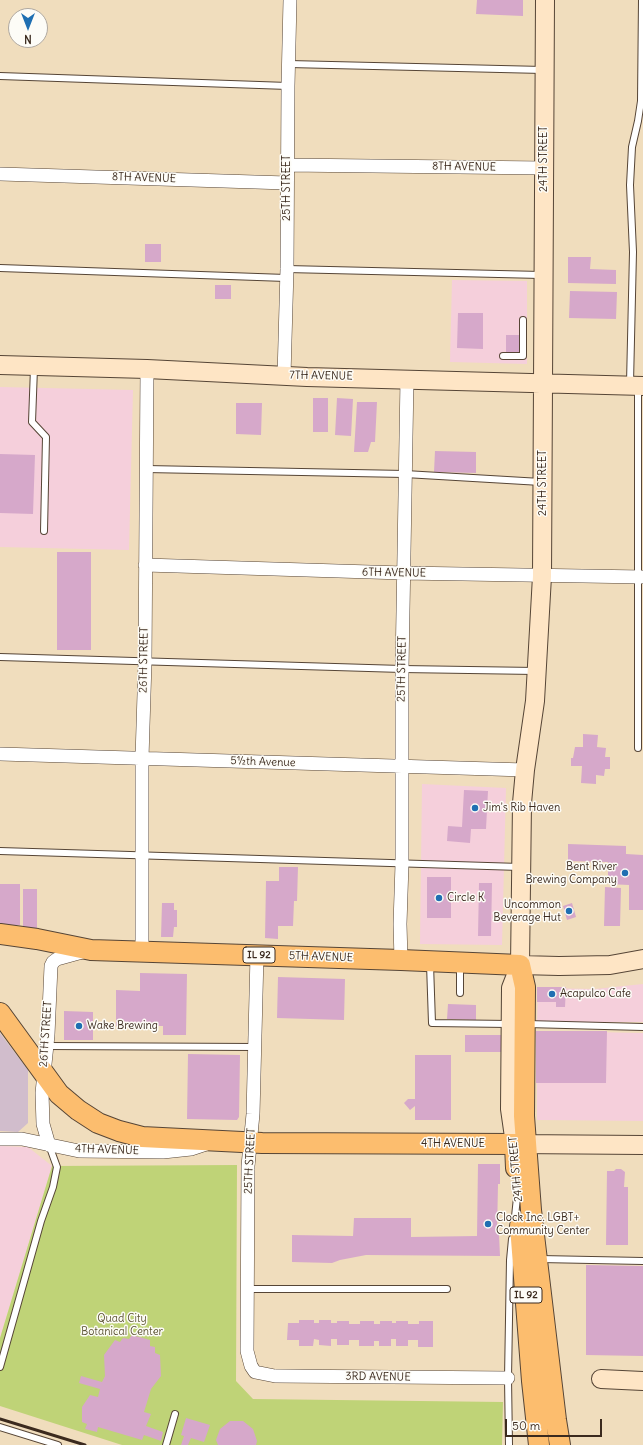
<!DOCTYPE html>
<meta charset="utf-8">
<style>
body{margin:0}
#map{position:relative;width:643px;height:1445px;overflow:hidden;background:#f0ddbd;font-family:Delius,sans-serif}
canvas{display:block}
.north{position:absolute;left:8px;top:8px;width:40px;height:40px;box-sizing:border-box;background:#fdfcf7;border:1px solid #afa8a0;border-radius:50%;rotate:180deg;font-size:11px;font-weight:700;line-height:16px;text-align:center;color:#3b2a1e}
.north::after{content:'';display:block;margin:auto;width:14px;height:18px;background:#1f6fb2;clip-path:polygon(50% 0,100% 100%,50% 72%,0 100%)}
.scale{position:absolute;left:505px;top:1419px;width:97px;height:18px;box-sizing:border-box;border:2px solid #3b2a1e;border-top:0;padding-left:5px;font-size:12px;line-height:14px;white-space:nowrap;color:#3b2a1e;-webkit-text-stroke:3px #fdfcf7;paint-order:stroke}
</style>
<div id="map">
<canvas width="643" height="1445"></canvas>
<div class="north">N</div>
<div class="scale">50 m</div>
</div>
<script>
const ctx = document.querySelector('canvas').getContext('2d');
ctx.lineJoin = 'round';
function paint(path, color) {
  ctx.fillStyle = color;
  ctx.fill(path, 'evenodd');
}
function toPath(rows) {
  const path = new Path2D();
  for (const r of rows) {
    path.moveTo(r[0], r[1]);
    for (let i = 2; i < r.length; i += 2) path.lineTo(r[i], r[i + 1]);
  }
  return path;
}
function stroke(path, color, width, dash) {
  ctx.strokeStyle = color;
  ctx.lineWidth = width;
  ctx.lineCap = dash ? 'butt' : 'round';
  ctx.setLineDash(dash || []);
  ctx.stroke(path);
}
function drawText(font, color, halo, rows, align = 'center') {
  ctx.font = font + ' Delius,sans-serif';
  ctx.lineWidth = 3;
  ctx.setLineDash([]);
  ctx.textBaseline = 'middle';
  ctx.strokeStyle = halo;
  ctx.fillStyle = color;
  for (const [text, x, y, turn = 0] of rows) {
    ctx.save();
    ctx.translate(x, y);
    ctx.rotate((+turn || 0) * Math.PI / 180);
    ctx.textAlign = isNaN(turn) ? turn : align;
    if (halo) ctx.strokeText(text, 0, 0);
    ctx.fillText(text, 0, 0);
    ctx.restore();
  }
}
paint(toPath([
 [452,280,527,281,527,364,450,362],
 [0,387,133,390,129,550,0,547],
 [422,784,506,788,502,945,420,944],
 [643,984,643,1022,537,1022,538,988,595,989],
 [537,1031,643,1033,643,1121,537,1120],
 [0,1146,28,1147,52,1166,0,1338]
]), '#f5cfdb');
paint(toPath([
 [0,1033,28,1070,28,1123,18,1132,0,1131]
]), '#d1bdcc');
paint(toPath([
 [237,1165,236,1381,253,1399,503,1402,502,1445,122,1445,0,1406,0,1338,52,1166]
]), '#bfd377');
paint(toPath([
 [477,0,523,0,523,16,476,14],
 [145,244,161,244,161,262,145,262],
 [568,257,591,257,590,269,616,270,616,284,568,283],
 [215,285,231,285,231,299,215,299],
 [570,291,617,292,616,319,569,318],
 [458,313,483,313,483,349,457,348],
 [506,335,521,335,521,353,506,353],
 [313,398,328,398,328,432,313,432],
 [337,398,353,399,351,436,335,435],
 [357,402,377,402,375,442,371,442,368,452,354,452],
 [236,403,262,403,261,435,236,434],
 [435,451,476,452,476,473,434,472],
 [0,454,35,455,33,514,0,513],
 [57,552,91,552,91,650,57,650],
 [583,734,598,735,597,747,606,748,605,757,610,757,610,769,605,769,604,776,596,775,596,784,581,783,582,766,571,766,571,758,573,758,575,747,583,747],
 [464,790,488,791,486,829,471,829,470,843,447,841,448,826,462,827],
 [568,844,626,846,626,854,643,855,643,910,629,910,629,885,608,884,608,862,568,861],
 [279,867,298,867,297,901,294,901,293,926,278,926,278,939,265,938,266,881,279,881],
 [427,877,451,877,451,918,427,918],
 [479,883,492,883,491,936,478,936],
 [0,884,20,884,20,925,0,925],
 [605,887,621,888,620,926,604,926],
 [23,889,37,889,37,929,23,927],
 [162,903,174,903,174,910,177,910,177,927,174,927,173,937,161,937],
 [572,903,576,917,567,920,563,906],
 [140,973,187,974,186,1035,163,1035,163,1026,116,1026,116,990,140,991],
 [278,977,345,979,344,1020,277,1018],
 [537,987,566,987,565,1007,556,1007,556,1002,537,1002],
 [448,1004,476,1005,476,1020,447,1019],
 [64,1011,93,1012,93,1040,64,1040],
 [536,1031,607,1031,606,1083,536,1083],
 [465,1035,501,1035,501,1052,465,1052],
 [188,1054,240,1055,239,1117,237,1120,187,1119],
 [415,1055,451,1055,451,1120,415,1120,415,1106,410,1110,404,1103,408,1099,415,1099],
 [478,1164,500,1164,500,1184,498,1184,497,1234,499,1234,500,1256,366,1255,340,1260,332,1263,292,1262,292,1235,353,1236,354,1218,411,1218,411,1237,477,1236],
 [616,1169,621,1169,625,1172,624,1187,628,1187,628,1245,606,1245,607,1171,614,1171],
 [586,1265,643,1266,643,1356,586,1355],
 [299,1320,314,1320,314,1323,319,1323,319,1320,331,1320,331,1323,337,1323,337,1321,349,1321,349,1324,360,1324,360,1321,374,1321,374,1324,380,1324,380,1321,392,1321,392,1323,396,1323,396,1321,408,1321,408,1324,419,1324,419,1321,433,1321,433,1347,418,1347,418,1340,408,1340,408,1346,396,1346,396,1339,391,1339,391,1346,379,1346,379,1341,374,1341,374,1346,359,1346,359,1340,349,1340,349,1345,337,1345,337,1339,331,1339,331,1346,319,1345,319,1340,314,1339,313,1346,299,1346,299,1340,287,1340,288,1323,299,1323],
 [132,1335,150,1340,150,1346,155,1347,155,1353,160,1355,161,1376,151,1389,144,1412,151,1414,146,1426,163,1432,161,1441,144,1435,142,1440,98,1427,97,1432,85,1429,87,1424,82,1422,82,1407,90,1395,98,1397,100,1389,79,1383,81,1376,102,1382,105,1376,104,1355,115,1340,120,1342,123,1338,129,1339],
 [186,1418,210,1425,204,1442,191,1438,188,1445,181,1445,184,1436,181,1435],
 [230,1421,243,1421,253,1429,257,1441,256,1445,218,1445,216,1440,220,1429]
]), '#d6a8ca');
const lane = toPath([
 [289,64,543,70],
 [0,76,288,86],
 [0,268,286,278],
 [287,269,541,275],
 [503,356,523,356,523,320],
 [34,368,32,422,46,437,44,531],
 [630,383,633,252,630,185,632,147,638,121,641,101,642,0],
 [146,469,405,474,541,482],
 [0,657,402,669,536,671],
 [638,748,638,387],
 [0,851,520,867],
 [430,964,432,1023,509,1024],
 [460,993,460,966],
 [527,1024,643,1027],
 [47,1046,255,1047],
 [514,1226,518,1188],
 [540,1259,643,1261],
 [247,1289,447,1289],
 [0,1367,41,1221,53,1187,57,1167,49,1145],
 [0,1427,58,1445],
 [166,1445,175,1414],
 [509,1445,508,1378,510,1260,512,1239]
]);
const street = toPath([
 [287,165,544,168],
 [0,174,287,183],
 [284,376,287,269,288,86,290,0],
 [145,565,403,573,643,577],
 [0,754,525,770],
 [142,951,142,758,145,662,147,369],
 [257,955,253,1114,248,1166,247,1351,251,1366,255,1372,275,1376,508,1378],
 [401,960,400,924,402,864,402,669,407,379],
 [0,1139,22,1139,79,1151,163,1152,191,1149,206,1144],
 [49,1145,43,1124,42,1093,48,1035,51,966,53,962,57,959,86,951]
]);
const secondary = toPath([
 [545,0,542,576,535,701,525,770,522,803,520,965,511,988,510,1109,515,1144,643,1145],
 [0,365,147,369,307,377,643,386],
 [520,965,559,966,610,965,643,959],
 [601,1379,643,1381]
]);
const primary = toPath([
 [0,934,37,939,91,950,401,960,520,965,525,987,524,1116,531,1210,556,1420,560,1445],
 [0,1013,59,1094,78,1110,98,1123,119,1131,142,1137,262,1143,515,1144,516,1168],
 [520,1226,532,1381,539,1445]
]);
stroke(lane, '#564536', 8);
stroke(street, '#564536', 14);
stroke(secondary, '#564536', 20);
stroke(primary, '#564536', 22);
stroke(lane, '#fff', 6);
stroke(street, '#fff', 13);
stroke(secondary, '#fee5c5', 18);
stroke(primary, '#fcbd6e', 20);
stroke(toPath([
 [0,1419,85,1445]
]), '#3b2a1e', 3);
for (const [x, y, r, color] of [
 [475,808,4,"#1f6fb2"],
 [625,873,4,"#1f6fb2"],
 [439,898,4,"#1f6fb2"],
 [569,911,4,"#1f6fb2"],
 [552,994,4,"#1f6fb2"],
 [79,1026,4,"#1f6fb2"],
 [488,1224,4,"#1f6fb2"]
]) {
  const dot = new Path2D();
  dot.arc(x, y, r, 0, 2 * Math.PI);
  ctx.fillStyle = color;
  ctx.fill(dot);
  stroke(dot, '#fdfcf7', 1.5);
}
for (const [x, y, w] of [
 [259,955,32],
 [526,1295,32]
]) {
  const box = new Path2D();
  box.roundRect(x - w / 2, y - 8, w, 16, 3);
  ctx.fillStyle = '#fdfcf7';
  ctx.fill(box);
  stroke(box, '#3b2a1e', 1);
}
drawText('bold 10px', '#3b2a1e', null, [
 ["IL 92",259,955],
 ["IL 92",526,1295]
]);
drawText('11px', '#3b2a1e', '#fdfcf7', [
 ["24TH STREET",544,159,-90],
 ["8TH AVENUE",464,167,1],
 ["8TH AVENUE",144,178,2],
 ["25TH STREET",287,188,-90],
 ["7TH AVENUE",321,376,1],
 ["24TH STREET",543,483,-90],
 ["6TH AVENUE",394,573,1],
 ["26TH STREET",144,660,-89],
 ["25TH STREET",402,669,-89],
 ["5½th Avenue",263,762,2],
 ["5TH AVENUE",321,957,2],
 ["26TH STREET",46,1034,-86],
 ["4TH AVENUE",453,1144],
 ["4TH AVENUE",107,1150,2],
 ["25TH STREET",250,1161,-87],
 ["24TH STREET",516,1169,-95],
 ["3RD AVENUE",378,1377,1]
]);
drawText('11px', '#3b2a1e', '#fdfcf7', [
 ["Jim's Rib Haven",483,808],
 ["Bent River",617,867,"right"],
 ["Brewing Company",617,880,"right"],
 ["Circle K",447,898],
 ["Uncommon",561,905,"right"],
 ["Beverage Hut",561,918,"right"],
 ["Acapulco Cafe",560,994],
 ["Wake Brewing",87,1026],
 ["Clock Inc. LGBT+",496,1218],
 ["Community Center",496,1231]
], 'left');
drawText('11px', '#5c5434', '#fdfcf7', [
 ["Quad City",122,1319],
 ["Botanical Center",122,1332]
]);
</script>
